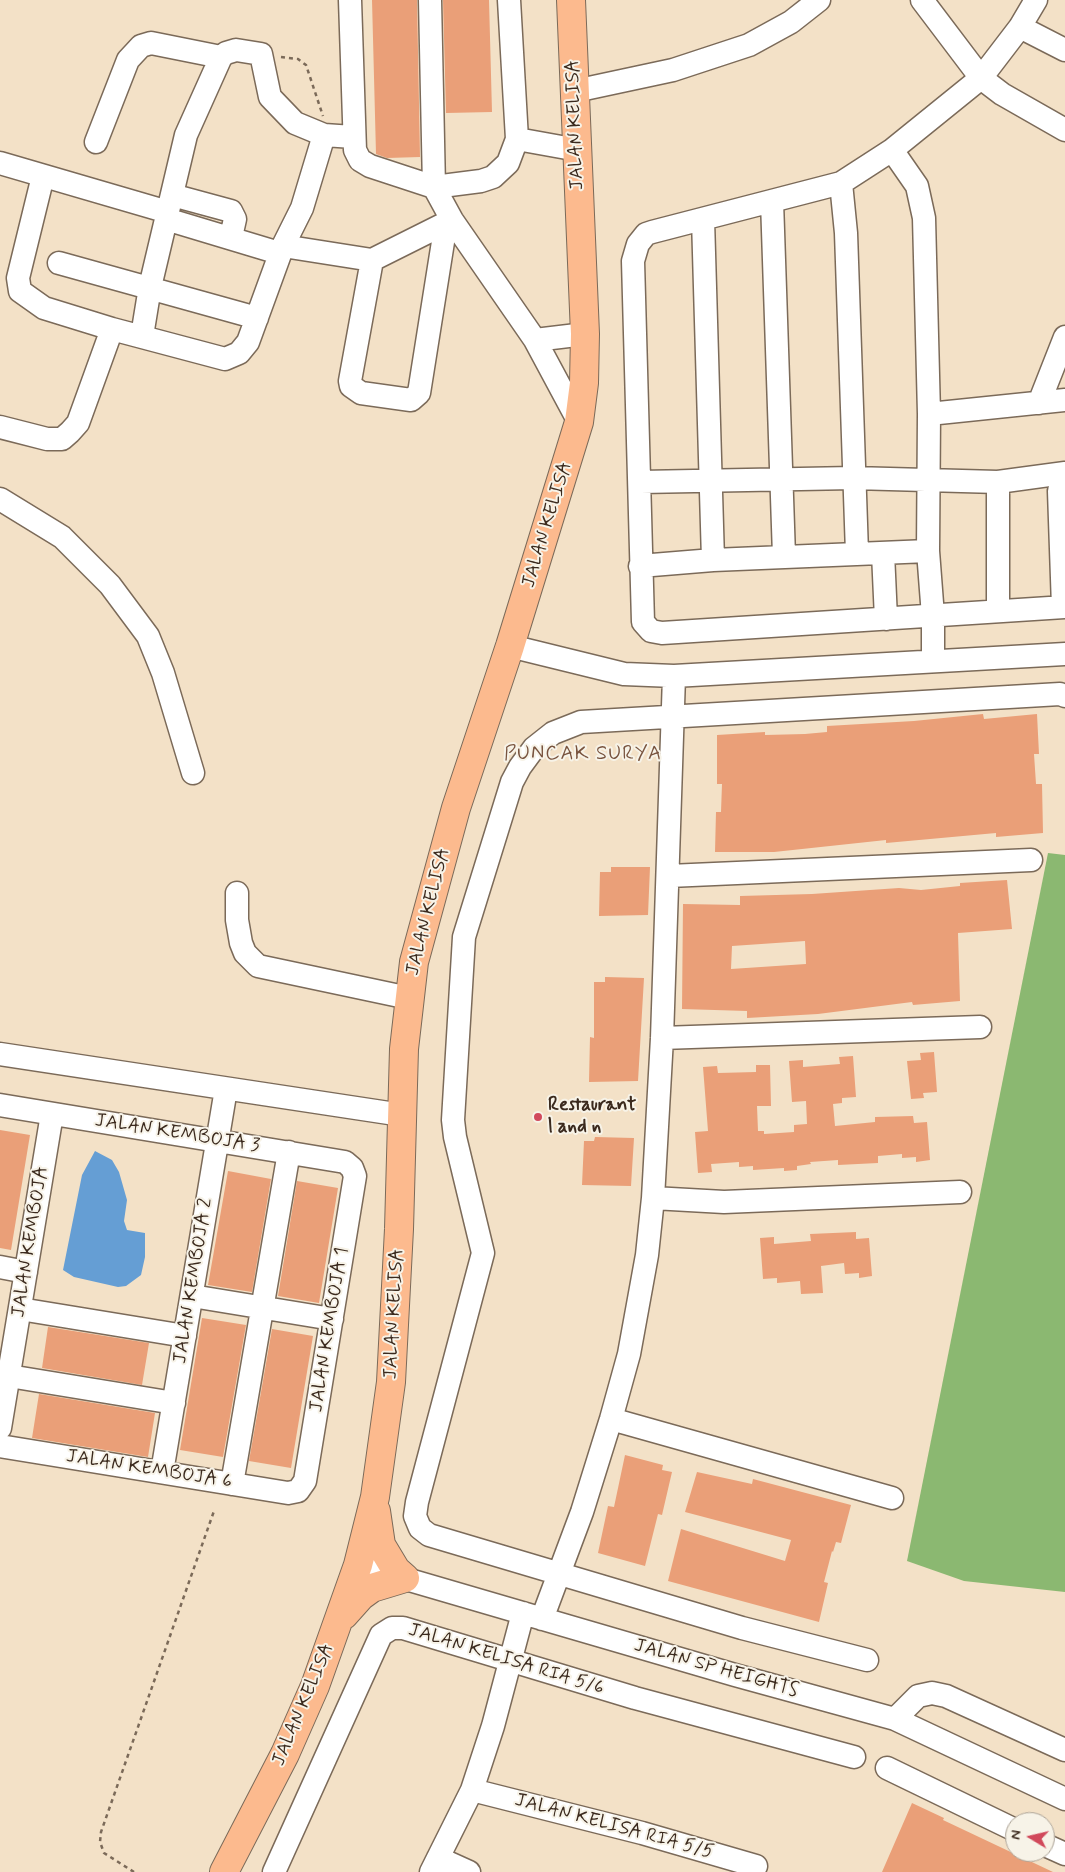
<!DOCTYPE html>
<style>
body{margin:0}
#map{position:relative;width:1065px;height:1872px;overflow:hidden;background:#f3e1c7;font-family:Mynerve,sans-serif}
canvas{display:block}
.north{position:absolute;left:1005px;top:1812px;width:50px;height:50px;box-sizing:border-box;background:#f7f3e8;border:1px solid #aca397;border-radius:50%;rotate:279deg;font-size:14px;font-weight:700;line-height:20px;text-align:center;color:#3b2a1e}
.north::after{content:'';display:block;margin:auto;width:18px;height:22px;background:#d1495b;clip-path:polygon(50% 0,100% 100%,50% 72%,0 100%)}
</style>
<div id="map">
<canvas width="1065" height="1872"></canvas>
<div class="north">N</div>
</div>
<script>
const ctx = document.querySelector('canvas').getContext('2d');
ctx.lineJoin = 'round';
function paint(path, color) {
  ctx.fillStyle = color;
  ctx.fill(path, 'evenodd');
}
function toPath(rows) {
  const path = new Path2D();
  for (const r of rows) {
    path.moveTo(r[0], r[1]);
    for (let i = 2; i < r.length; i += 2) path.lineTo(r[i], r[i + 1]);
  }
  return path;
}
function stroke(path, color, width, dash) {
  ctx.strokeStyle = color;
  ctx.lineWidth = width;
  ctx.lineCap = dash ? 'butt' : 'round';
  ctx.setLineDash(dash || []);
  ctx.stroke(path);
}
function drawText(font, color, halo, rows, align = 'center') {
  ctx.font = font + ' Mynerve,sans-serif';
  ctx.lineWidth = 4;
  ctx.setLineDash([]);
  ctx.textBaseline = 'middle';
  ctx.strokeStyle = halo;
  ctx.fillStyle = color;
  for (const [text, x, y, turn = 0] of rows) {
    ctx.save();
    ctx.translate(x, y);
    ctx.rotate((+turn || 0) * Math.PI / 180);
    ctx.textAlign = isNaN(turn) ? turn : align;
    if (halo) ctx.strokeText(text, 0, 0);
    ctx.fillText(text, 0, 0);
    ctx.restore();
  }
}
paint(toPath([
 [1048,853,1065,855,1065,1592,964,1581,907,1561]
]), '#8bb871');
paint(toPath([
 [95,1151,112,1160,119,1172,127,1200,124,1221,127,1230,145,1233,145,1257,141,1275,126,1286,118,1287,74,1277,63,1270,82,1175]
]), '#659ed4');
paint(toPath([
 [372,0,417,0,420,157,387,158,376,154],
 [443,0,489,0,492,112,446,113],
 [983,714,984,719,1037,714,1039,754,1034,754,1036,784,1042,784,1043,833,996,837,996,833,886,843,886,840,774,852,715,852,716,812,721,812,722,784,717,784,717,735,765,732,765,735,805,734,827,732,827,726,914,721],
 [611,867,650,867,648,915,599,916,600,872,611,872],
 [1007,880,1012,929,958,933,960,1001,913,1005,912,1002,818,1014,747,1018,747,1011,682,1009,683,904,740,905,740,896,812,894,899,888,921,890,960,886,960,883],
 [805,941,806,964,731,969,732,946],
 [605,977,644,978,638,1081,589,1082,590,1037,594,1038,594,982,605,982],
 [934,1052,937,1092,923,1093,924,1098,911,1099,907,1061,921,1060,920,1053],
 [853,1056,856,1097,842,1098,842,1103,833,1104,835,1126,875,1122,875,1117,913,1116,914,1123,927,1122,930,1160,916,1162,916,1157,902,1158,902,1154,878,1156,878,1163,838,1165,838,1160,810,1162,811,1164,797,1166,797,1170,784,1171,784,1168,753,1170,753,1166,739,1167,739,1162,711,1164,712,1172,698,1173,695,1132,708,1131,703,1067,717,1066,718,1073,756,1072,756,1065,770,1065,771,1106,757,1106,758,1131,764,1131,764,1134,794,1132,794,1125,807,1124,806,1101,792,1102,789,1061,803,1060,803,1067,828,1065,840,1064,839,1057],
 [0,1130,30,1135,11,1250,0,1248],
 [595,1137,634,1138,631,1186,582,1185,584,1141,594,1141],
 [228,1171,271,1179,252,1292,208,1285],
 [297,1181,338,1188,319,1303,278,1296],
 [856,1232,856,1239,869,1238,872,1276,859,1278,859,1273,845,1274,844,1263,821,1266,823,1293,801,1294,800,1281,777,1283,777,1278,763,1279,760,1238,774,1237,774,1244,811,1241,810,1234],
 [202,1318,246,1325,223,1457,180,1450],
 [48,1327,149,1343,142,1385,42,1368],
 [272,1329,313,1336,291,1468,249,1461],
 [39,1394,155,1413,148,1457,32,1438],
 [625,1455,663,1465,662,1470,672,1472,662,1515,658,1514,645,1566,598,1553,608,1506,614,1507],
 [697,1472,752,1484,753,1479,851,1505,841,1543,836,1542,833,1552,832,1551,824,1582,828,1583,819,1622,668,1581,681,1529,785,1561,791,1540,685,1512],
 [912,1803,944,1818,943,1820,1053,1872,882,1872]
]), '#ea9f78');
const minor = toPath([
 [350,0,355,150,360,160,370,166,434,187,481,181,493,177,508,163,517,139,509,0],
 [430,0,434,187,452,220,535,340,579,422],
 [922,0,981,78,1002,94,1065,130],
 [1036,0,1020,27,981,78,892,150,841,183,652,232,646,234,638,244,633,261,643,622,651,631,662,633,1065,607],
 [1020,27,1065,50],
 [575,91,673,70,749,45,791,22,819,0],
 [517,139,578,150],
 [96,142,128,60,141,46,151,43,221,57],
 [892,150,917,186,924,218,929,414,928,551,933,616,933,661],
 [0,163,168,212],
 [43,176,18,278,20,291,44,308,112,329,225,359,239,353,248,342,283,246,372,260,452,220],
 [841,183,846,233,857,553],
 [172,195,231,211,235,219,231,237],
 [772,201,784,556],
 [166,219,279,253],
 [703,219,713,560],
 [283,246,302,208,324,135],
 [372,260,350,381,351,386,361,393,411,400,419,393,446,223],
 [59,263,257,318],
 [142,336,150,287,186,135,221,57,226,53,236,50,261,54,270,97,295,123,324,135,353,137],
 [535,340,585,334],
 [1039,403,1065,337],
 [929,414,1065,400],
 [0,427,47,439,62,439,70,432,78,423,112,329],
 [641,482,853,478,998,482,1065,473],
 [1059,491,1063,607],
 [0,499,62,537,110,585,148,636,163,673,193,773],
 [883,553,886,619],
 [640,566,713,560,928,551],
 [998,611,998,482],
 [510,646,624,674,674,676,1065,654],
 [669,876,1031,860],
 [237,893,237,920,241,943,245,953,258,966,409,998],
 [662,1038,980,1027],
 [0,1054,402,1115],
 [0,1105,345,1162,352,1168,355,1176,305,1481,298,1491,288,1493,0,1446],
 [653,1198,724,1202,960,1192],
 [0,1267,26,1272],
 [192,1296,332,1319],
 [20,1309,185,1336],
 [9,1376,174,1403],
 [611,1419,892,1498],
 [0,1428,52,1114],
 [162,1472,226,1089],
 [232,1484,289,1152],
 [358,1565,735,1675,895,1719,1065,1799],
 [542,1619,582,1512,611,1419,629,1354,647,1255,653,1198,662,1038,674,676],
 [867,1660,742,1628,429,1535,420,1528,415,1516,417,1502,483,1253,455,1137,453,1120,464,937,512,782,520,767,534,748,553,733,581,722,1060,694,1065,696],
 [895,1719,918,1696,932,1693,946,1696,1065,1750],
 [887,1768,1015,1830],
 [472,1790,642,1833,756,1866],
 [1045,1845,1065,1854],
 [438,1858,469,1872],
 [274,1872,381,1635,392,1628,403,1628,635,1698,854,1757],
 [431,1872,472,1790,493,1726,523,1613]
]);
const major = toPath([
 [376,1511,381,1545,396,1570,405,1578],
 [344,1615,361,1596,372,1588,405,1578],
 [224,1872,285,1754,315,1686,358,1565,375,1497,391,1382,399,1229,404,1049,414,962,456,808,510,646,579,422,584,383,585,334,571,0]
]);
stroke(minor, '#7b6a59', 25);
stroke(major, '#7b6a59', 30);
stroke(toPath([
 [281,57,298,59,306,65,323,116],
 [134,1872,104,1853,100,1842,101,1832,214,1511]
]), '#7b6a59', 2.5, [4, 4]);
stroke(minor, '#fff', 22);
stroke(major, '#fcba8e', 28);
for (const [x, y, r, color] of [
 [538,1117,5,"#d1495b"]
]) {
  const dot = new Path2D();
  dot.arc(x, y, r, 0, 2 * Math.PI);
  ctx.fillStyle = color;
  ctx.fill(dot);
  stroke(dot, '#f7f3e8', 2);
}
drawText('19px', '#3b2a1e', '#f7f3e8', [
 ["JALAN KELISA",576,125,-92],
 ["JALAN KELISA",548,525,-73],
 ["JALAN KELISA",429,912,-76],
 ["JALAN KEMBOJA 3",177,1134,9],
 ["JALAN KEMBOJA",31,1242,-81],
 ["JALAN KEMBOJA 2",194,1281,-81],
 ["JALAN KELISA",395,1314,-87],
 ["JALAN KEMBOJA 1",330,1330,-81],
 ["JALAN KEMBOJA 6",149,1470,9],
 ["JALAN KELISA RIA 5/6",506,1660,17],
 ["JALAN SP HEIGHTS",716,1669,16],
 ["JALAN KELISA",304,1705,-67],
 ["JALAN KELISA RIA 5/5",614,1827,15]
]);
drawText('bold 19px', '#3b2a1e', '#f7f3e8', [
 ["Restaurant",548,1106],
 ["l and n",548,1128]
], 'left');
ctx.letterSpacing = '1px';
drawText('20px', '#78533e', '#f7f3e8', [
 ["PUNCAK SURYA",583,755]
]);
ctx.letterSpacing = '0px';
</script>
